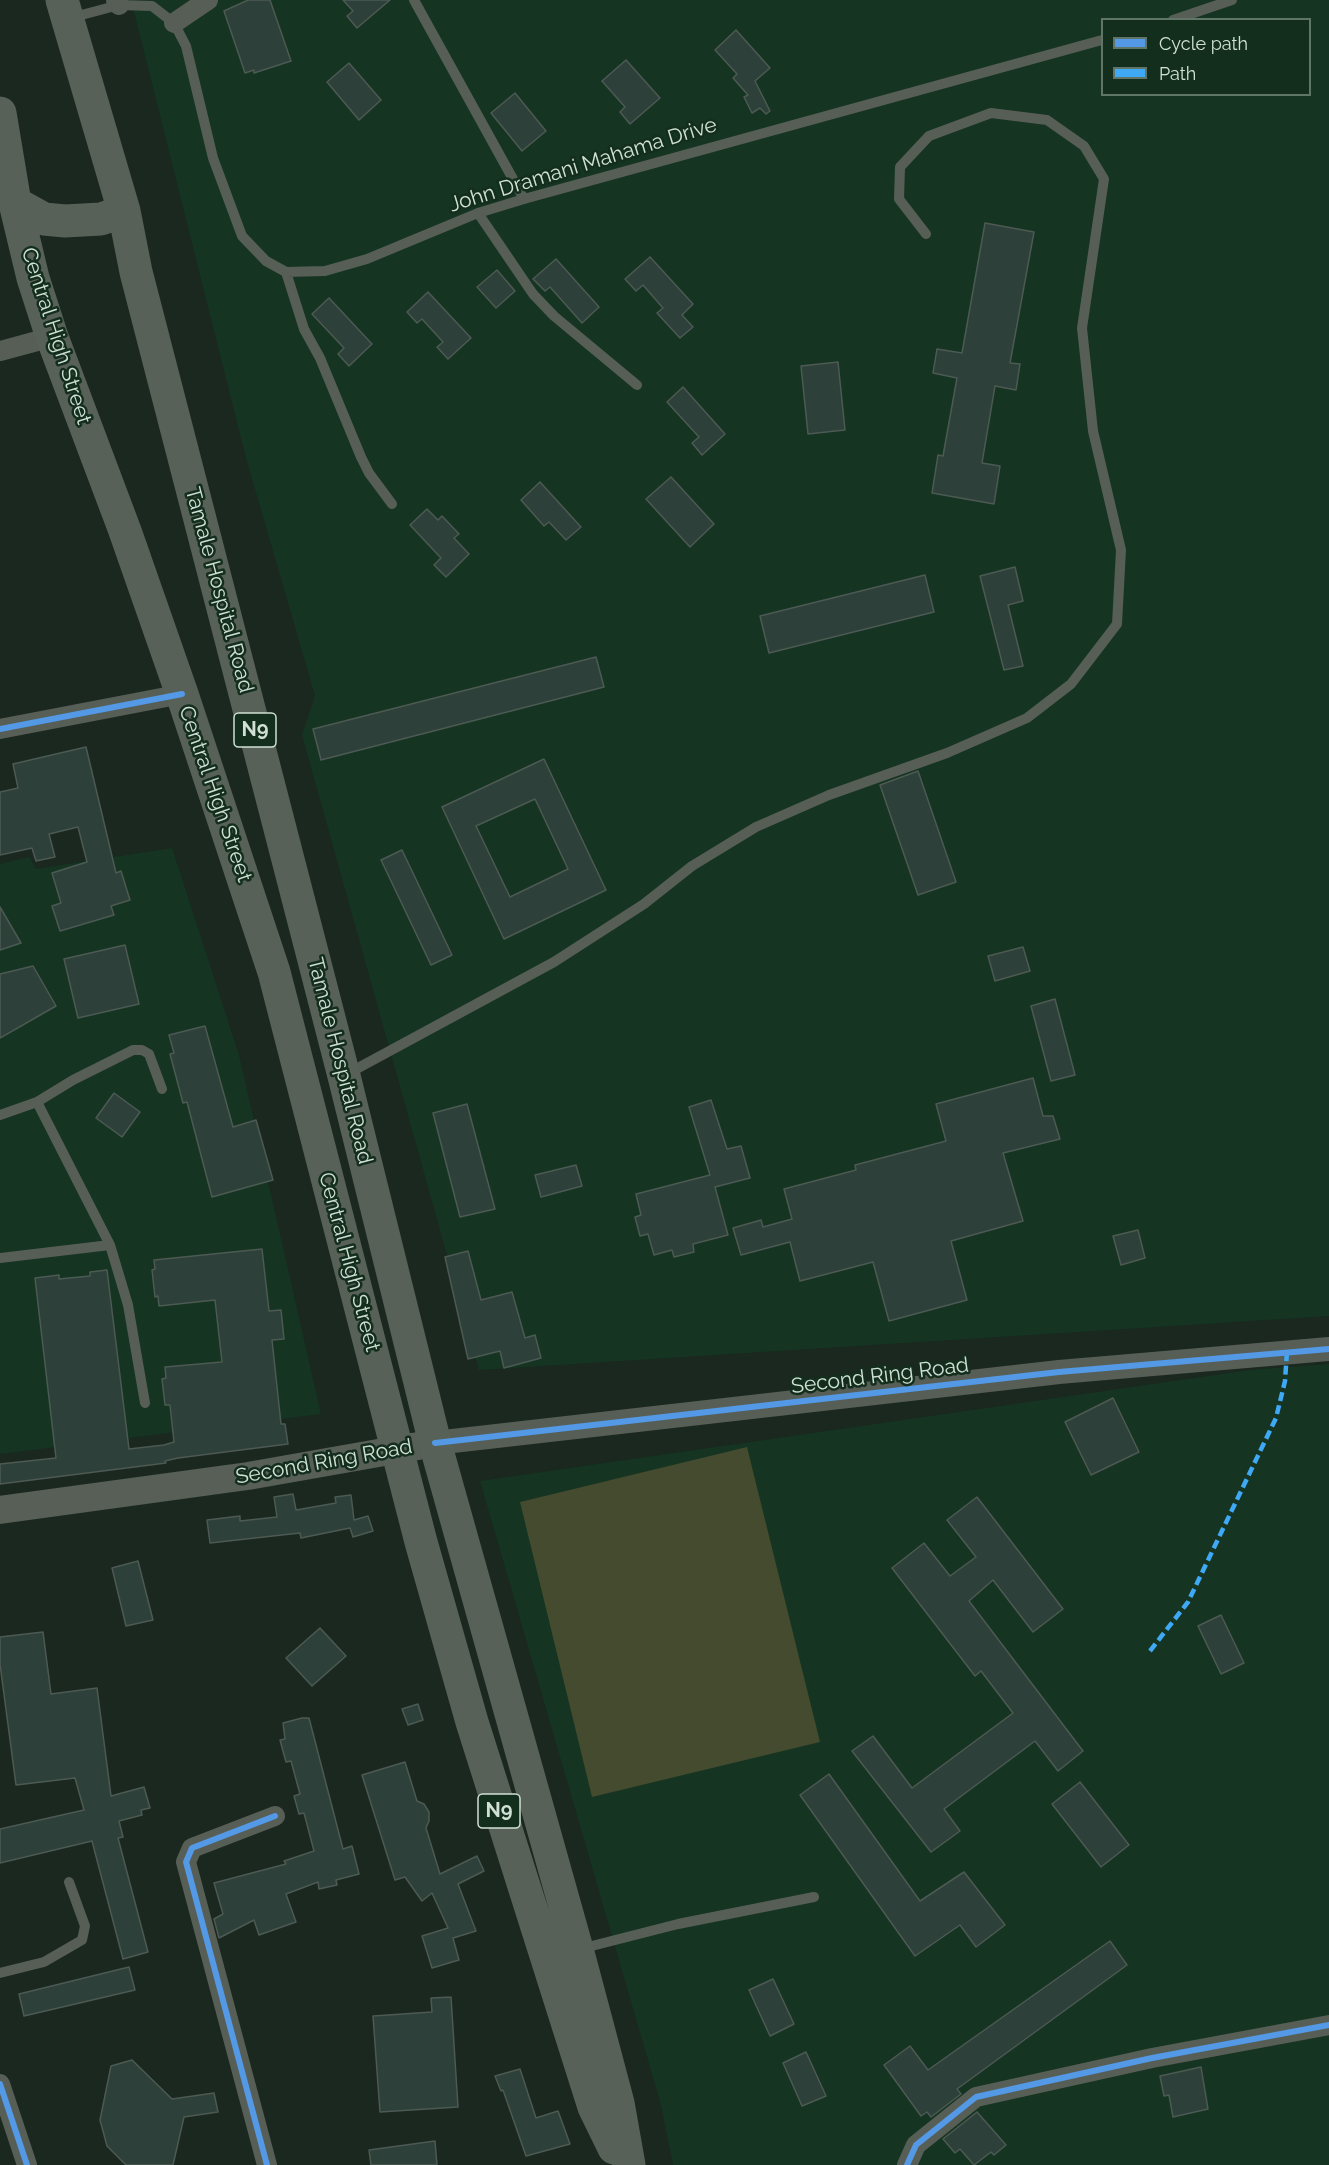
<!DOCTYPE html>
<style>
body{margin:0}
#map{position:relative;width:1329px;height:2165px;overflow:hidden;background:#1a281f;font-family:Raleway,sans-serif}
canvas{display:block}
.legend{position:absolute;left:1101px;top:18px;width:210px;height:78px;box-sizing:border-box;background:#142e1e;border:2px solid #5f7567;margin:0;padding:8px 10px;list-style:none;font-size:18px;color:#d0e0d5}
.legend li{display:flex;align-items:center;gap:12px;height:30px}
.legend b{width:30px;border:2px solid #5f7567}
</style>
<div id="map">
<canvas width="1329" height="2165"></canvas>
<ul class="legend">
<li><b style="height:8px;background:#5399e6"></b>Cycle path</li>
<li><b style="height:8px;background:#3fa9f5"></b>Path</li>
</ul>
</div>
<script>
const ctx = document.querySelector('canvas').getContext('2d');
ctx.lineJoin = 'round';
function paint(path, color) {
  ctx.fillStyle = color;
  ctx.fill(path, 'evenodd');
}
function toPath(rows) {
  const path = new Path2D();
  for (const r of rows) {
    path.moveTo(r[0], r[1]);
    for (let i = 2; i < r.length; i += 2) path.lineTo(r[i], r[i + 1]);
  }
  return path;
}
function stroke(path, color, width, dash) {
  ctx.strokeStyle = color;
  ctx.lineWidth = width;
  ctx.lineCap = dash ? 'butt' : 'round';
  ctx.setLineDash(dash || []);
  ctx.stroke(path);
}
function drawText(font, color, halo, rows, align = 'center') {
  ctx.font = font + ' Raleway,sans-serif';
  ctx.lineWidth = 5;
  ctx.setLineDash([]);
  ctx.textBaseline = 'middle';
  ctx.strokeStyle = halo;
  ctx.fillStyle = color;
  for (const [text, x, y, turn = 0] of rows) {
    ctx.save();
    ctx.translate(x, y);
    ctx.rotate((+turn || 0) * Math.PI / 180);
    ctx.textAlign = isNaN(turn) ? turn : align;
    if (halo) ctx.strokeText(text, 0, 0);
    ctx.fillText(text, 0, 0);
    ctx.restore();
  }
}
paint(toPath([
 [131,0,1329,0,1329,1316,479,1370,302,735,315,696,246,458],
 [1102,20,1310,20,1310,94,1102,94],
 [172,848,239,1055,321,1414,0,1454,0,864,29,857,36,869],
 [1329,1364,1329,2165,673,2165,661,2105,480,1481,1250,1370]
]), '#153422');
paint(toPath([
 [747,1447,820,1742,592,1797,520,1502]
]), '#444b2f');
const building = toPath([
 [248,0,270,0,291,61,254,73,254,70,245,73,224,11,248,0],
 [343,0,390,0,357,28,347,16,353,11,343,0],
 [736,30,770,68,755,81,770,111,766,114,760,108,752,113,744,97,748,95,733,78,737,74,715,50,736,30],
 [626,60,660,98,630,124,620,112,625,107,602,81,626,60],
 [349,63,381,100,359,120,327,82,349,63],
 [515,93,546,131,522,151,491,113,515,93],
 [985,223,1034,232,1010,363,1020,364,1016,390,995,386,982,463,1000,466,994,504,932,493,938,455,943,456,957,378,933,373,937,349,962,353,985,223],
 [650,257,693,304,682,315,693,327,680,338,657,313,663,308,643,285,636,291,625,279,650,257],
 [556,259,599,307,582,323,550,287,545,291,533,279,556,259],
 [497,270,515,291,496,308,477,287,497,270],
 [428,292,471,338,448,359,437,347,443,342,422,319,417,323,407,312,428,292],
 [329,298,372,344,349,366,338,354,344,348,312,314,329,298],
 [838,362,845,430,808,434,801,366,838,362],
 [683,387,725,434,702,455,692,443,699,437,667,402,683,387],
 [671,477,714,524,690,547,646,499,671,477],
 [540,482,581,527,566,540,549,522,544,526,521,500,540,482],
 [427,509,438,520,442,516,459,534,454,538,469,554,446,577,434,565,441,558,410,525,427,509],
 [1015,567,1023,601,1008,605,1023,666,1004,670,980,576,1015,567],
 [925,575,934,612,769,653,760,616,925,575],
 [596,657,604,687,321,760,313,729,596,657],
 [86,747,116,873,121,871,130,900,111,906,114,915,60,931,52,906,61,903,52,873,87,862,78,827,49,834,55,857,36,861,32,848,0,855,0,792,18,788,13,764,86,747],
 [544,759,606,890,504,939,442,807,544,759],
 [535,799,568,869,510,897,476,826,535,799],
 [918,771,956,882,918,895,880,785,918,771],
 [402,850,452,955,431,965,381,860,402,850],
 [0,907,21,943,0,950,0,907],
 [125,945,139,1004,78,1018,64,959,125,945],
 [1023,947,1030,971,995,981,988,956,1023,947],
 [33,966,56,1006,0,1038,0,974,33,966],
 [1055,999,1075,1075,1051,1081,1031,1006,1055,999],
 [205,1026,233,1127,256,1120,273,1180,212,1197,187,1102,183,1103,170,1054,174,1053,169,1035,205,1026],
 [1033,1078,1043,1116,1053,1116,1060,1139,1003,1153,1023,1221,951,1241,967,1300,889,1321,873,1262,800,1281,790,1242,741,1255,733,1228,761,1220,763,1227,792,1219,784,1189,856,1170,855,1165,946,1141,936,1104,1033,1078],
 [114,1093,140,1112,122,1137,96,1118,114,1093],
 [711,1100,727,1149,741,1146,750,1178,715,1187,728,1235,693,1244,694,1252,674,1257,672,1250,654,1255,648,1234,640,1236,635,1217,641,1215,636,1194,710,1175,689,1107,711,1100],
 [467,1104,495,1209,460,1217,433,1113,467,1104],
 [576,1165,582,1186,541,1197,535,1175,576,1165],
 [1138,1230,1145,1258,1121,1265,1113,1236,1138,1230],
 [262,1249,269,1311,281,1310,284,1339,272,1340,281,1424,285,1424,288,1444,178,1458,165,1461,166,1463,0,1484,0,1464,56,1458,35,1278,59,1275,59,1279,90,1276,90,1272,107,1270,129,1449,164,1445,174,1442,170,1405,165,1405,162,1379,166,1378,165,1367,222,1362,215,1300,159,1306,158,1296,155,1297,152,1270,155,1269,154,1260,262,1249],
 [468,1251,481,1300,512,1292,525,1338,535,1335,541,1358,504,1368,500,1351,468,1359,445,1257,468,1251],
 [1113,1398,1139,1452,1091,1475,1065,1422,1113,1398],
 [293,1494,296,1510,336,1503,335,1497,351,1495,354,1520,368,1516,373,1531,353,1537,350,1528,301,1538,300,1533,210,1543,207,1520,240,1516,240,1521,277,1517,274,1497,293,1494],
 [977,1497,1063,1609,1033,1632,993,1580,969,1601,1083,1751,1058,1771,1035,1741,944,1809,960,1831,931,1852,852,1751,873,1736,912,1788,1013,1713,981,1671,975,1676,892,1568,924,1543,950,1576,976,1557,947,1520,977,1497],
 [138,1561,153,1620,126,1626,112,1568,138,1561],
 [1221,1615,1244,1663,1221,1674,1198,1626,1221,1615],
 [320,1628,346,1656,312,1686,286,1658,320,1628],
 [43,1632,51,1694,97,1688,111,1796,144,1787,150,1808,141,1810,142,1815,119,1821,123,1837,118,1838,148,1952,123,1959,92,1841,0,1863,0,1829,84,1810,75,1778,16,1785,0,1664,0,1637,43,1632],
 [418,1704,423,1720,408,1725,402,1709,418,1704],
 [302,1718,309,1718,343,1849,352,1846,359,1874,336,1880,337,1885,319,1889,318,1882,286,1894,296,1922,259,1935,254,1920,219,1938,214,1919,223,1914,214,1883,286,1864,284,1861,314,1851,304,1813,299,1814,294,1796,300,1794,291,1761,286,1762,280,1740,285,1739,283,1723,302,1718],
 [405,1762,417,1801,424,1804,429,1812,429,1821,426,1828,440,1874,477,1856,484,1871,458,1884,476,1931,453,1938,459,1960,432,1968,422,1936,448,1928,432,1893,422,1901,405,1877,395,1880,362,1775,405,1762],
 [829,1774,920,1901,964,1872,1005,1925,976,1947,960,1925,915,1956,800,1795,829,1774],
 [1080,1782,1129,1845,1101,1867,1052,1804,1080,1782],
 [1110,1941,1127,1965,957,2089,961,2094,931,2117,927,2112,921,2116,884,2065,910,2046,928,2070,1110,1941],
 [129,1967,135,1990,24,2016,19,1994,129,1967],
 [773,1979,794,2024,770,2036,749,1990,773,1979],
 [451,1997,458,2107,380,2112,373,2016,432,2012,431,1998,451,1997],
 [806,2052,826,2096,802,2106,783,2063,806,2052],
 [132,2060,172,2099,214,2093,218,2112,184,2117,173,2165,126,2165,107,2146,100,2120,111,2066,132,2060],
 [1201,2067,1208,2109,1173,2117,1169,2095,1164,2096,1160,2076,1201,2067],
 [520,2069,536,2118,558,2111,570,2144,526,2156,503,2090,501,2091,495,2076,520,2069],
 [977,2112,1006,2145,994,2155,991,2152,974,2165,960,2149,955,2153,943,2139,977,2112],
 [435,2141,437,2165,371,2165,369,2150,435,2141]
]);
paint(building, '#2d4039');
stroke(building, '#4d5a54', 1.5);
stroke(toPath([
 [414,0,524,199],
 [70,18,119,5,152,6,174,23,186,46,213,158,242,236,266,261,286,272,325,271,367,259,478,213,524,199,1102,40],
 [1173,20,1232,0],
 [478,213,533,294,554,316,637,385],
 [286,272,304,329,320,358,361,457,369,473,392,504],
 [347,1074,554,962,644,904,692,866,756,827,829,795,947,753,1027,718,1071,684,1117,624,1121,550,1093,431,1082,328,1104,179,1084,146,1047,120,991,113,929,136,900,167,899,199,926,234],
 [37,1102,110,1245,128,1305,145,1403],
 [0,1115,37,1102,73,1080,133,1050,142,1050,149,1054,162,1089],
 [0,1258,110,1245],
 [580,1949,678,1924,814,1897],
 [0,1973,44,1962,82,1940,85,1926,69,1882]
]), '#575e56', 10);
stroke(toPath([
 [116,0,119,5],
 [174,23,208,0],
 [0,351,52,337],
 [0,729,182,694],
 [0,2084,27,2165],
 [267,2165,186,1862,192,1848,275,1816],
 [907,2165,916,2145,976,2097,1152,2058,1329,2025]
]), '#575e56', 20);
stroke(toPath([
 [435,1443,1059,1372,1329,1349]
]), '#575e56', 24);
stroke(toPath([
 [0,1510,248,1476,435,1443]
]), '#575f57', 28);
stroke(toPath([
 [62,0,124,211,136,272,344,1076,435,1443,577,1949,618,2103,629,2165],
 [0,113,15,203,33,278,52,337,125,531,182,694,274,972,421,1542,472,1722,594,2107,614,2148],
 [15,203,44,219,65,221,101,219,124,211]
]), '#586158', 33);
stroke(toPath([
 [1150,1651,1188,1602,1276,1418,1285,1381,1287,1351]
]), '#3fa9f5', 4.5, [9, 4.5]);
stroke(toPath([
 [0,729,182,694],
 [435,1443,1059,1372,1329,1349],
 [0,2084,27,2165],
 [267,2165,186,1862,192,1848,275,1816],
 [907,2165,916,2145,976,2097,1152,2058,1329,2025]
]), '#5399e6', 6);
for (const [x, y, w] of [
 [255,730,42],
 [499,1811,42]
]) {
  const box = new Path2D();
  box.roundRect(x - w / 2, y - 17, w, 34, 4.5);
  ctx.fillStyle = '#142e1e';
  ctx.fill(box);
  stroke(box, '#d0e0d5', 1.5);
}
drawText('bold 20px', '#d0e0d5', null, [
 ["N9",255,730],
 ["N9",499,1811]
]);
drawText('21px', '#d0e0d5', '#142e1e', [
 ["John Dramani Mahama Drive",583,165,-17],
 ["Central High Street",56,336,72],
 ["Tamale Hospital Road",219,590,75],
 ["Central High Street",215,794,71],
 ["Tamale Hospital Road",340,1061,76],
 ["Central High Street",349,1262,75],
 ["Second Ring Road",880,1376,-7],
 ["Second Ring Road",324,1462,-10]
]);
</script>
